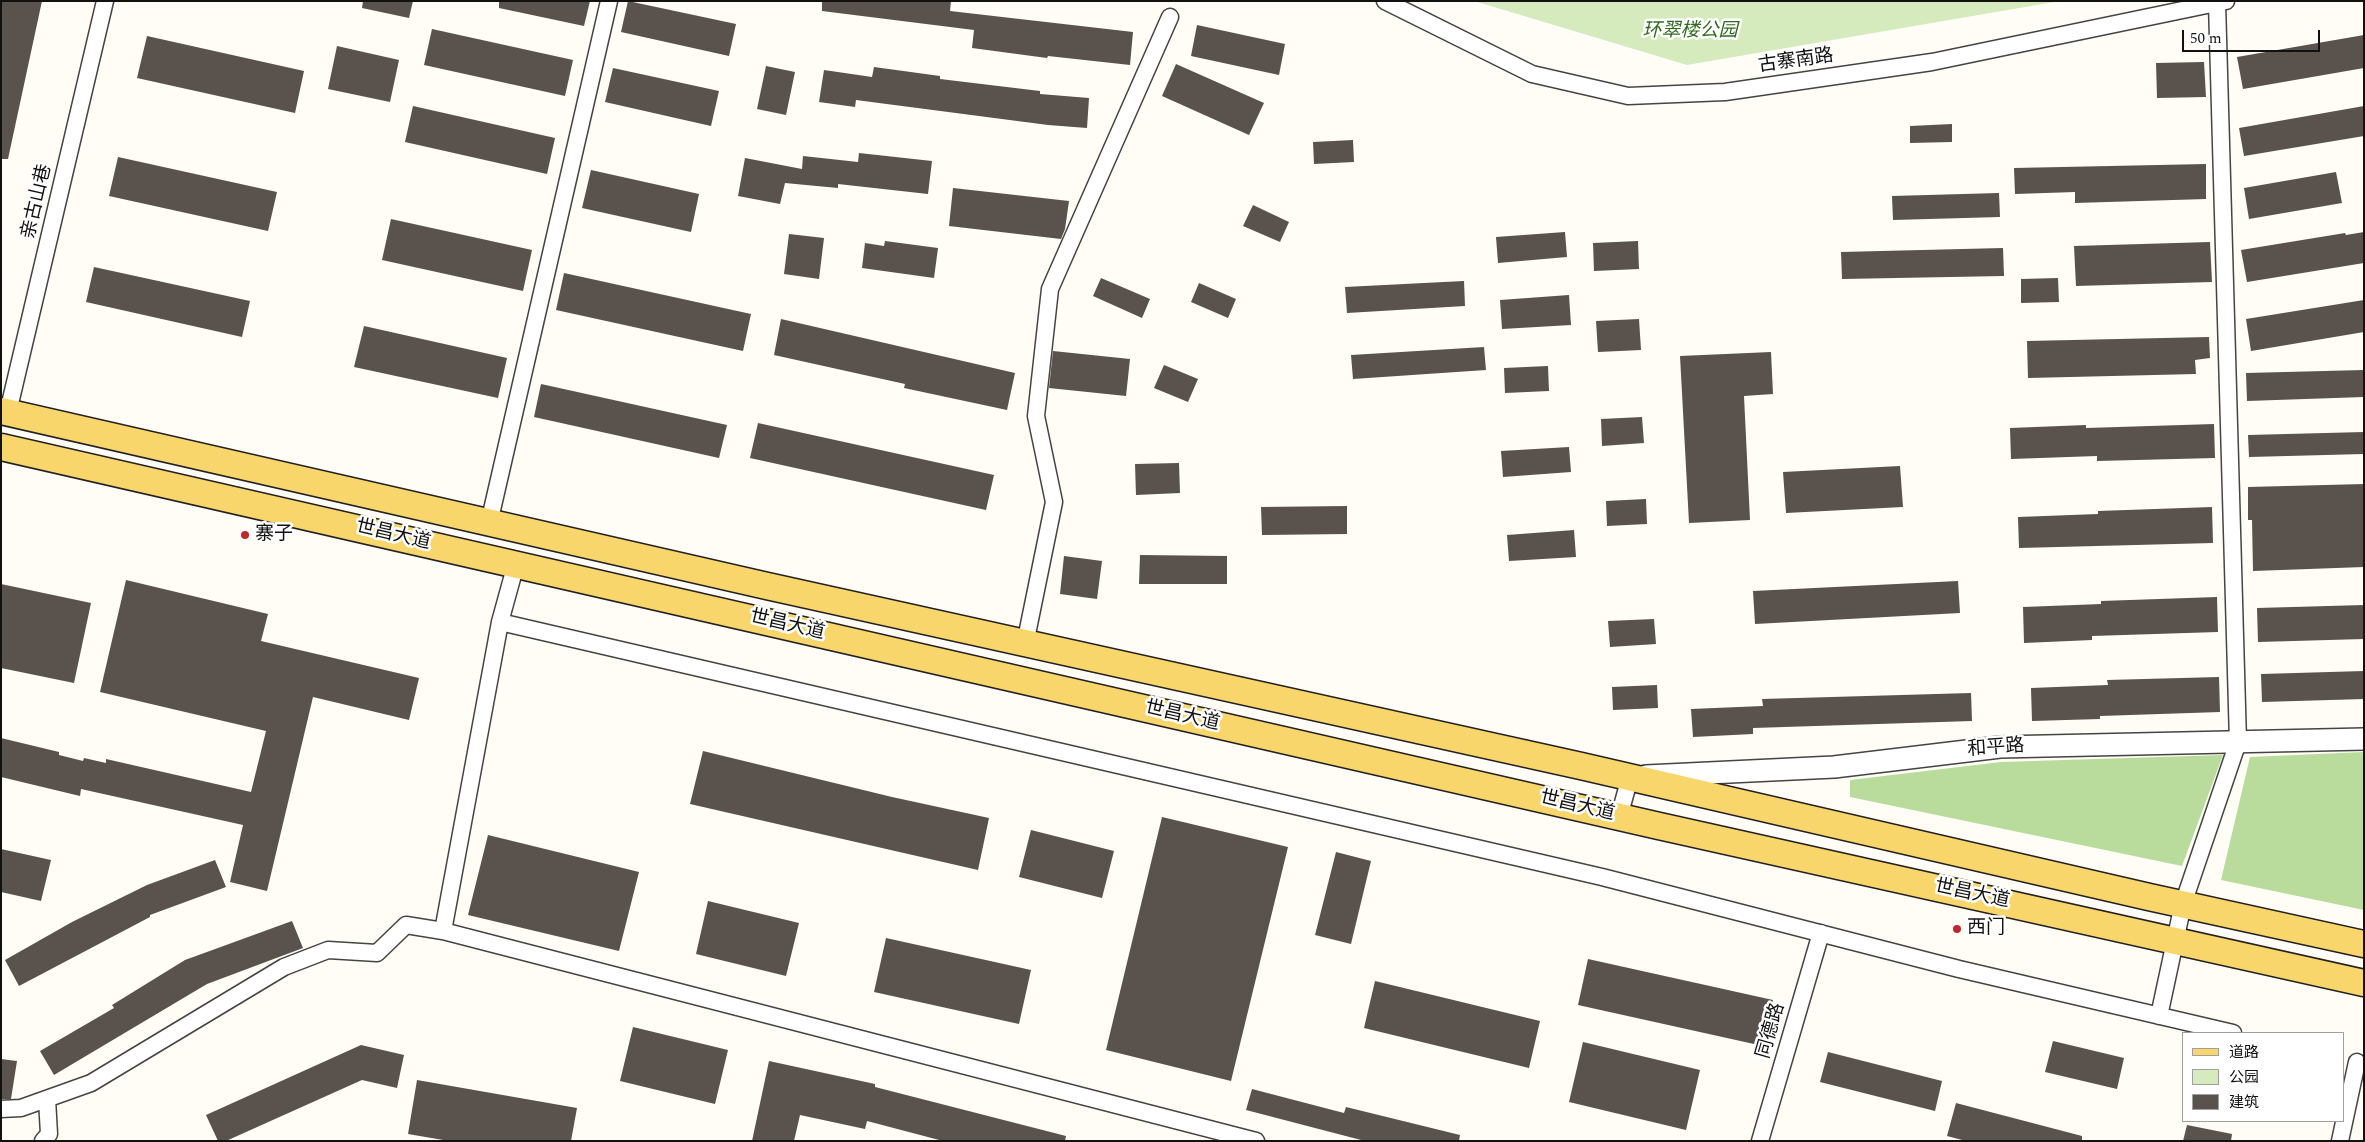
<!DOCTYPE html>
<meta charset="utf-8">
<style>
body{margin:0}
#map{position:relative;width:2365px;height:1142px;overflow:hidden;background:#fffdf5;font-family:Spectral,"Noto Sans SC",serif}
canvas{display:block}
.frame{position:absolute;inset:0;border:2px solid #111;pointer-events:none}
.legend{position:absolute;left:2182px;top:1032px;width:162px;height:90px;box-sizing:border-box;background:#fff;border:1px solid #a0a0a0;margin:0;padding:6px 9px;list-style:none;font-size:15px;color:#111}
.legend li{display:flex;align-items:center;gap:10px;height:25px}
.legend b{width:25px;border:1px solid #a0a0a0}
.scale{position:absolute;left:2182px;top:30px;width:138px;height:22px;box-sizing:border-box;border:2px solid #111;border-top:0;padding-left:6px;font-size:15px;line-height:18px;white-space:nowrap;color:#111;-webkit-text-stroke:4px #fff;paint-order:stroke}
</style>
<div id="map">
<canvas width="2365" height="1142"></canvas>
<div class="frame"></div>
<ul class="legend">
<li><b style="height:6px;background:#f9d66b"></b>道路</li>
<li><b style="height:14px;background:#d5ebbd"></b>公园</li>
<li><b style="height:14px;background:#5a524d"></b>建筑</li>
</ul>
<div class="scale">50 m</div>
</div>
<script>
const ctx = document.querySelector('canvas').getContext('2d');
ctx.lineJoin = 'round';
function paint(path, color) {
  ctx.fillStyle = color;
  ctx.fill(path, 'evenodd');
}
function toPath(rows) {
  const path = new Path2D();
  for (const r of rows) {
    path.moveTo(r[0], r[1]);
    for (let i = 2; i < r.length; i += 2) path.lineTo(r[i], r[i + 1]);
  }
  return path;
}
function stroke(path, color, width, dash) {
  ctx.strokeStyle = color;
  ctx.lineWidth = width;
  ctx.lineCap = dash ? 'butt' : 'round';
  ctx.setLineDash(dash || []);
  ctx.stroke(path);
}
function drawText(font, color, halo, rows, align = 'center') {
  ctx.font = font + ' Spectral,"Noto Sans SC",serif';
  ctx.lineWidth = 5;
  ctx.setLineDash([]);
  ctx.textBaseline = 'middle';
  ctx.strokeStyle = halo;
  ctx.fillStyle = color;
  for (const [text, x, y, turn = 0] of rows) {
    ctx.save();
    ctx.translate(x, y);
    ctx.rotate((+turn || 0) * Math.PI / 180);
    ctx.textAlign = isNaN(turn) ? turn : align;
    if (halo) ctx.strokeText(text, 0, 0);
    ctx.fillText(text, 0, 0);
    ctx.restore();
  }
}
paint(toPath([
 [1474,1,2060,1,1687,65]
]), '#d5ebbd');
paint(toPath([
 [2364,752,2364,910,2221,880,2250,757],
 [2223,755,2182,866,1850,797,1850,780,2001,762]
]), '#b9dc9c');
paint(toPath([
 [1,1,42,1,8,159,1,159],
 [363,1,413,1,409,18,362,8],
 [499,1,590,1,584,26,499,8],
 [628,1,736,24,729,56,621,32],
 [822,1,951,1,950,11,1133,32,1130,65,1048,56,1047,58,972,48,974,30,822,11],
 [1197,25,1285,44,1279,75,1191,56],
 [432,29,573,60,565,96,424,65],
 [2364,35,2364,68,2243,89,2237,57],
 [147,36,304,71,295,113,137,78],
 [337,46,399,60,390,102,328,89],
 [2204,62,2206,97,2157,98,2156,63],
 [1176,64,1264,103,1249,135,1162,96],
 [766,66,795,72,786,115,757,109],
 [874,67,940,76,940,79,1040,91,1040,94,1089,98,1087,128,1048,125,856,100,855,107,819,102,824,70,872,77],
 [613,68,719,91,711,126,605,102],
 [413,106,555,138,547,174,405,142],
 [2364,106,2364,136,2244,156,2239,128],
 [1952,124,1952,142,1910,143,1910,126],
 [1353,140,1354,162,1314,164,1313,142],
 [859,153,932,161,928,194,838,184,838,188,785,183,780,204,738,196,745,158,802,169,803,156,858,162],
 [118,157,277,192,268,231,109,196],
 [2206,164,2206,199,2075,203,2075,192,2015,194,2014,168],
 [591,170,699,194,691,232,582,208],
 [2336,172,2342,203,2249,219,2244,188],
 [953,188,1069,201,1065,229,1061,239,949,226],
 [1999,193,2000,217,1893,220,1892,196],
 [1253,205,1289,222,1280,242,1243,226],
 [391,219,532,250,523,291,382,260],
 [1565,232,1567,257,1498,263,1496,237],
 [2364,232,2364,263,2247,282,2241,250,2345,233,2346,235],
 [789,234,824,238,819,279,784,274],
 [885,241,938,248,934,278,862,268,865,243,884,246],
 [1638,241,1639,269,1594,271,1593,243],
 [2210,242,2212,282,2076,286,2074,246],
 [2003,248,2004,276,1842,279,1841,252],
 [94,267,250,301,242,337,86,302],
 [564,273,751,314,743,351,556,310],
 [1101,278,1150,299,1142,318,1093,296],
 [2058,278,2059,302,2021,303,2021,279],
 [1464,281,1465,306,1347,313,1345,287],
 [1199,283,1236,299,1228,318,1191,302],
 [1569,295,1571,325,1502,329,1500,300],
 [2364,300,2364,332,2251,351,2246,319],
 [781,319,1015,373,1007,410,904,388,905,384,774,355],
 [1639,319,1641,350,1598,352,1596,321],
 [364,326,507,358,498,398,354,367],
 [2209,337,2210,358,2195,360,2196,374,2028,378,2027,341],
 [1484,347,1486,370,1353,379,1351,355],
 [1053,351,1130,359,1126,396,1049,388],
 [1771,352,1773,394,1744,396,1750,520,1689,523,1680,356],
 [1164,365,1198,379,1188,402,1154,388],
 [1548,366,1549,391,1505,393,1504,368],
 [2364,370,2364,397,2247,401,2246,373],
 [541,384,727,425,719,458,534,417],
 [1642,417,1644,443,1602,446,1601,419],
 [758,423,994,475,986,510,750,458],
 [2214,424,2215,458,2097,461,2097,456,2011,459,2010,428,2086,425,2086,428],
 [2364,432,2364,454,2249,457,2248,435],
 [1569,447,1571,472,1503,477,1501,451],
 [1179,463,1180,493,1136,495,1135,464],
 [1900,466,1903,507,1786,513,1783,472],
 [2364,484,2364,567,2253,571,2252,520,2248,520,2248,487],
 [1646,499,1647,524,1607,526,1606,501],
 [1347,506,1347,534,1262,535,1261,507],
 [2212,507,2213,543,2019,548,2018,517,2098,514,2098,511],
 [1574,530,1576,557,1509,561,1507,535],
 [1140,555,1227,556,1227,584,1139,584],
 [1064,556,1102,561,1097,599,1060,594],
 [126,580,268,614,261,641,419,678,409,720,313,697,267,891,230,882,243,825,81,789,80,796,1,777,1,738,59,752,59,755,83,761,84,758,106,763,106,759,251,792,266,731,100,692],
 [1958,581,1960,613,1755,624,1753,591],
 [1,584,91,603,74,683,1,668],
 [2217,597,2218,632,2092,636,2092,640,2024,643,2023,607,2101,604,2101,601],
 [2364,605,2364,639,2258,642,2257,608],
 [1654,619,1656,644,1610,647,1608,621],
 [2364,671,2364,699,2262,702,2261,674],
 [2219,677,2220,712,2100,716,2100,719,2032,721,2031,688,2108,685,2107,680],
 [1657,685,1658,708,1613,710,1612,687],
 [1971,693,1972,721,1753,728,1753,734,1693,737,1691,709,1763,706,1762,699],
 [703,751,892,797,989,818,978,870,690,804],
 [1162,817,1288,847,1231,1081,1106,1050],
 [1031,830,1114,851,1102,898,1019,877],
 [488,835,639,872,619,951,468,915],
 [1,849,51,860,41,901,1,892],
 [1336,852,1371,861,1351,944,1315,935],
 [215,860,226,887,150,915,150,917,19,986,5,960,72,922,147,885],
 [708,901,799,923,786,976,696,954],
 [292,921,303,948,207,984,54,1075,40,1051,114,1008,112,1005,185,960],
 [886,938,1031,970,1019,1024,874,992],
 [1588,959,1773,1000,1763,1046,1578,1005],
 [1375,981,1540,1021,1529,1068,1364,1028],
 [633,1027,728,1050,715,1104,620,1081],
 [2053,1041,2124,1058,2117,1089,2045,1072],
 [1583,1042,1700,1070,1686,1130,1569,1102],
 [361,1045,404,1055,397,1088,362,1080,226,1141,218,1141,206,1115],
 [1828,1052,1942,1081,1935,1111,1820,1082],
 [1,1059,17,1061,11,1099,1,1099],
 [769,1061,875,1084,875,1087,1066,1136,1065,1141,943,1141,867,1121,865,1129,800,1115,794,1141,752,1141],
 [417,1080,577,1108,571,1141,449,1141,408,1134],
 [1252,1089,1344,1113,1346,1107,1460,1135,1459,1141,1365,1141,1338,1134,1246,1110],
 [1956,1103,2082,1136,2082,1141,1966,1141,1947,1136],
 [2187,1125,2232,1134,2231,1141,2183,1141]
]), '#5a524d');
const minor = toPath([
 [1385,1,1532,74,1628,96,1725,92,1932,62,2226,1],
 [8,412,105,1],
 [489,523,609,1],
 [500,622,1602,877,1959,969,2233,1033],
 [1025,644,1054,502,1036,416,1050,289,1170,17],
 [1619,817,1630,777],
 [443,931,500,622,516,564],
 [2159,1016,2183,904,2238,742,2217,3],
 [1,1109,21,1108,91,1083,284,967,328,950,377,953,406,925,443,931,1256,1141],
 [43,1141,49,1134,47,1099],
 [1760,1141,1821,933],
 [2340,1141,2357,1062]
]);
const tertiary = toPath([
 [1646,776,1834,767,2000,747,2364,739]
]);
const primary = toPath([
 [1,411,767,586,1581,766,2149,897,2364,944],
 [1,447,1659,826,2364,983]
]);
stroke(minor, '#444', 19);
stroke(tertiary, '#444', 24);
stroke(primary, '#222', 29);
stroke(minor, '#fff', 16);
stroke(tertiary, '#fff', 21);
stroke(primary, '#f9d66b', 26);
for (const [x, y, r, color] of [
 [245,535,5,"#c4262e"],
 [1957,929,5,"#c4262e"]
]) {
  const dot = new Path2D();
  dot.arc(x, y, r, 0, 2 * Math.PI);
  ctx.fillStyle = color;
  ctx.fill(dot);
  stroke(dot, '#fff', 2);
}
drawText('italic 19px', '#2f6b1f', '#fff', [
 ["环翠楼公园",1690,32]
]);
drawText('19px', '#111', '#fff', [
 ["古寨南路",1796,62,-8],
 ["亲古山巷",38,202,-77],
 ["世昌大道",393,536,13],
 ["世昌大道",787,626,13],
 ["世昌大道",1182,717,13],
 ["和平路",1996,749,-4],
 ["世昌大道",1577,807,13],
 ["世昌大道",1972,895,12],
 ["同德路",1772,1031,-74]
]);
drawText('19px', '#111', '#fff', [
 ["寨子",255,535],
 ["西门",1967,929]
], 'left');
</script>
